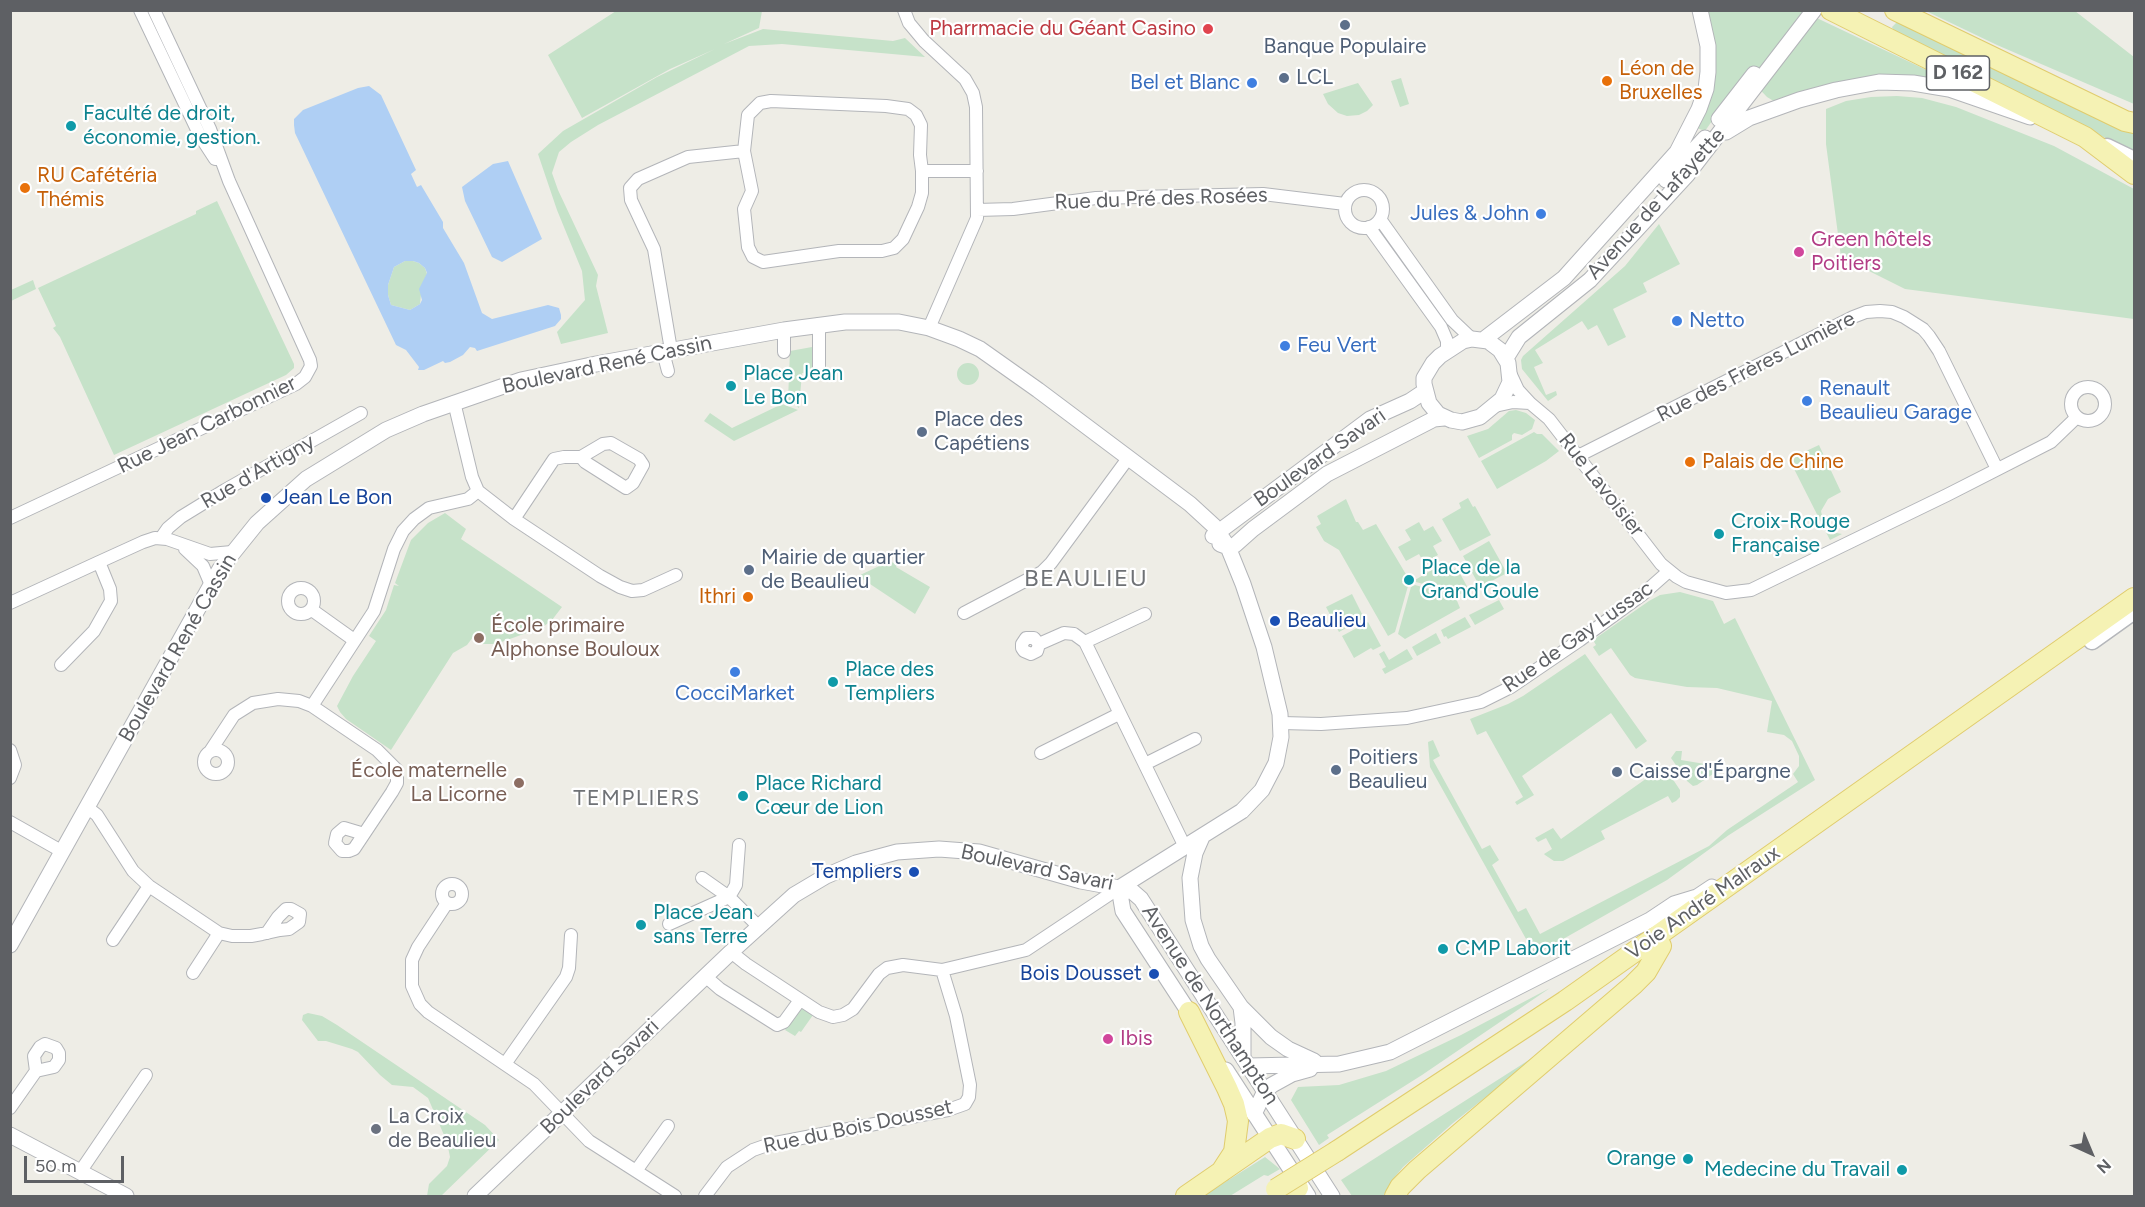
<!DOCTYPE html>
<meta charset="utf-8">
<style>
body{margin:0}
#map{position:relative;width:2145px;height:1207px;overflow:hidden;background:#eeede6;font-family:Figtree,sans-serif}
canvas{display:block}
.frame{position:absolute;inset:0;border:12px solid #5e6064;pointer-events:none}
.north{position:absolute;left:2061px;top:1123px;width:60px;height:60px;-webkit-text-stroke:4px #fff;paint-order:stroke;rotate:136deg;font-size:16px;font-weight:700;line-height:24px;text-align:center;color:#5e6064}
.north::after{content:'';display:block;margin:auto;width:21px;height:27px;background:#5e6064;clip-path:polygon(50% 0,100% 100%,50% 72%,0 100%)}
.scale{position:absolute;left:24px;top:1156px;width:100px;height:27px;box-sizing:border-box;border:3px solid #5e6064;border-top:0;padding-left:8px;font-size:18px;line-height:21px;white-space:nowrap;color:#5e6064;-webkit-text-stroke:4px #fff;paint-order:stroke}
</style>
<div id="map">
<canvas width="2145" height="1207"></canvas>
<div class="frame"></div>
<div class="north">N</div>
<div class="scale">50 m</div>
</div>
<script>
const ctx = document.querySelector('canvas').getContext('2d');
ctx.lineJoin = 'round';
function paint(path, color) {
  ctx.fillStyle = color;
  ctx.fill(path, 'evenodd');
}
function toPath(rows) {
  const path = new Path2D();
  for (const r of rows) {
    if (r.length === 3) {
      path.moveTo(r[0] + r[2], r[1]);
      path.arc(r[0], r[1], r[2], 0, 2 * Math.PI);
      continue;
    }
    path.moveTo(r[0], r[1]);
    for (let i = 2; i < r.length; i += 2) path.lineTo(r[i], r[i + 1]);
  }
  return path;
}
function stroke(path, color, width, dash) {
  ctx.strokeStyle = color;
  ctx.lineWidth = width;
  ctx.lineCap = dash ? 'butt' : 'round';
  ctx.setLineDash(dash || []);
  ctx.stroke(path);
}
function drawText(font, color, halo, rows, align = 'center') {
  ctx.font = font + ' Figtree,sans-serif';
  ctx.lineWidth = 4.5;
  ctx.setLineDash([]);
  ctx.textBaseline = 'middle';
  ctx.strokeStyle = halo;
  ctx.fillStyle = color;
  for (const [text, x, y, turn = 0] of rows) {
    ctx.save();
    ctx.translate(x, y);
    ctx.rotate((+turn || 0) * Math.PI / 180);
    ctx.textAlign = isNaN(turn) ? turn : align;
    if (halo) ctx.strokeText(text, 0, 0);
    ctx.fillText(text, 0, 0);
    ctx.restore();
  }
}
paint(toPath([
 [616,11,762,11,759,28,724,44,763,29,893,41,905,38,925,57,782,44,749,46,598,125,571,142,559,152,552,173,558,190,598,275,596,286,608,333,561,344,557,332,585,300,582,271,557,210,538,154,563,131,657,77,715,49,670,69,582,118,548,55],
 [1705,11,1802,11,1973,92,1928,80,1777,103,1767,97,1745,74,1705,131,1697,128],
 [1926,11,2075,11,2134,57,2134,104,1997,45],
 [1897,22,1903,22,2134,134,2134,152,1896,36,1892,27],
 [1401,78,1409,104,1400,107,1391,81],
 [1358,83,1373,105,1367,111,1359,115,1347,116,1338,113,1328,104,1323,94],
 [1897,96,1922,98,1956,107,2054,146,2134,189,2134,319,1905,289,1841,257,1826,144,1826,109,1846,101,1871,97],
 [217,201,294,364,294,368,286,375,114,455,60,337,53,328,56,326,38,288,196,214,196,211],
 [1659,224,1680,264,1643,283,1647,292,1613,309,1626,337,1608,346,1597,325,1588,330,1582,321,1535,350,1543,363,1534,367,1546,395,1556,391,1557,395,1548,401,1522,369,1521,360,1523,356,1625,266],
 [405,261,413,261,419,263,425,268,427,274,422,285,420,304,410,310,391,305,388,295,388,285,394,267],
 [33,280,36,289,11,301,11,290],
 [812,347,812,374,802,373,799,408,788,400,790,351],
 [968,374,11],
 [782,404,798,410,734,441,704,421,710,413,732,428],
 [1516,410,1526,413,1535,420,1532,429,1522,435,1514,433,1512,435,1512,440,1479,458,1467,436,1488,429,1509,411],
 [1534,432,1537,434,1542,434,1559,451,1546,461,1497,489,1481,461],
 [1819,445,1841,492,1828,499,1821,511,1824,525,1832,532,1842,534,1830,540,1789,459],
 [1468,498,1473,507,1475,506,1491,535,1460,551,1442,519,1461,508,1459,503],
 [1346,499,1356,522,1358,522,1363,530,1376,524,1407,576,1402,583,1408,586,1395,632,1388,636,1339,550,1324,541,1316,527,1321,524,1317,516],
 [445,513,466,529,461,539,562,607,552,620,543,627,496,644,482,644,478,641,476,633,467,645,453,653,391,750,346,719,340,712,337,706,353,676,376,641,369,636,386,610,394,585,399,586,395,583,411,540,428,523],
 [1419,522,1424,531,1433,526,1442,541,1433,546,1438,555,1424,563,1419,554,1406,561,1398,547,1411,540,1405,530],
 [1489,541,1507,573,1480,587,1463,556],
 [890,561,897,565,896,567,930,587,915,614,858,576],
 [1442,564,1448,573,1457,568,1469,590,1461,594,1416,582,1415,580],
 [1415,585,1455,596,1460,608,1405,639,1398,634,1411,587],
 [1680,592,1713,601,1724,624,1735,618,1815,780,1729,835,1667,880,1535,955,1430,767,1428,742,1433,740,1440,756,1433,760,1482,849,1490,845,1499,860,1492,865,1518,912,1526,908,1540,934,1709,846,1727,830,1798,782,1793,774,1799,766,1799,756,1792,741,1784,735,1767,732,1772,701,1717,688,1687,687,1635,678,1630,675,1611,648,1599,656,1593,647,1596,645,1593,640,1649,601,1660,595],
 [1352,594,1364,618,1339,632,1326,607],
 [1499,600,1504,609,1475,625,1469,615],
 [1465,617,1471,627,1448,639,1446,636,1444,637,1441,630],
 [1368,622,1381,646,1373,650,1371,648,1354,658,1342,636],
 [1436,633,1441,643,1417,656,1412,647],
 [1407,649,1413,659,1385,674,1382,669,1386,667,1379,654,1384,651,1389,660],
 [1585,654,1647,741,1636,749,1611,713,1522,776,1534,795,1517,805,1515,802,1523,797,1486,731,1477,735,1470,719,1508,704,1523,696],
 [1676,751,1682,751,1681,760,1723,767,1697,785,1693,786,1687,781,1671,758],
 [1664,766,1680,790,1680,797,1676,801,1672,803,1668,796,1601,831,1605,839,1563,861,1554,861,1545,855,1544,854,1552,849,1546,838,1538,842,1535,838,1553,828,1561,839],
 [1550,988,1422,1075,1327,1135,1329,1138,1319,1145,1291,1100,1298,1087,1339,1085,1386,1071,1461,1035],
 [801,1007,813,1015,801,1032,799,1031,795,1036,785,1030],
 [308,1013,322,1016,337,1025,485,1125,499,1140,441,1196,427,1196,429,1184,447,1166,450,1157,447,1142,428,1098,413,1087,392,1085,380,1075,358,1052,352,1049,326,1041,318,1041,302,1020,303,1015],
 [1532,1058,1520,1070,1453,1123,1403,1167,1394,1178,1383,1196,1352,1196,1341,1180],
 [1265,1157,1280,1169,1268,1176,1264,1175,1230,1196,1203,1196]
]), '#c6e2c9');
paint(toPath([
 [369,86,381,95,416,170,411,174,417,187,421,185,443,222,443,228,464,263,482,313,492,319,548,305,559,308,561,315,561,319,555,326,477,351,475,348,470,347,463,355,450,362,445,363,443,361,424,370,418,370,419,367,406,350,396,345,295,133,294,125,294,119,303,110,358,88],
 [405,261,413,261,419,263,425,268,427,273,419,289,422,300,420,304,410,310,391,305,388,295,388,285,394,267],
 [508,161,542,239,502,262,492,257,465,201,462,187,493,164]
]), '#afcff4');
const minor = toPath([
 [140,10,200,136,215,159],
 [904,10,909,23,924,41,965,79,973,93,976,107,977,218,929,328],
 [744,151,752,191,744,209,748,247,753,257,763,262,839,251,882,251,894,248,903,239,918,207,922,193,922,171],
 [1364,209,19],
 [977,210,1013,209,1096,198,1263,194,1345,204],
 [1380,219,1452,320,1472,339],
 [1369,227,1441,327,1447,341,1447,351],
 [671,350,654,249,631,200,630,188,638,179,688,157,744,151,748,115,760,103,771,101,886,106,908,109,916,115,921,125,920,155,922,171,977,171],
 [663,352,668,371],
 [784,352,784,330],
 [819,368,819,324],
 [1511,375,1518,390,1530,403,1549,419,1661,564,1677,577,1686,582,1726,593,1751,590,1947,495,2051,442,2077,417],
 [2088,404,17],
 [1495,406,1513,402,1530,403],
 [1578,456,1853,317,1866,312,1880,311,1892,312,1904,317,1923,329,1929,336,1939,351,1997,469],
 [478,491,514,519,600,576,620,587,632,591,643,590,676,575],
 [10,518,296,384,305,377,311,366,310,360,229,181,210,129,154,10],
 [514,519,554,459,564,457,581,457,603,444,611,443,639,459,643,465,633,483,626,488,585,462,581,457],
 [161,538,168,528,181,517,225,490,361,413],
 [185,549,203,566,211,585],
 [301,601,13],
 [10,603,99,562],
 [312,610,354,640],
 [964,613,1042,572,1051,563,1129,457],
 [1145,614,1085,642,1185,847],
 [1039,644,1037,651,1031,654,1024,651,1022,648,1022,644,1026,638,1034,638,1039,644,1064,633,1074,634,1085,642],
 [61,665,94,631,111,601,110,589,99,562,143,542,155,538,167,539,210,554,232,552],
 [1282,723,1321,724,1407,718,1481,702,1511,687,1580,640,1643,594,1669,571],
 [216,762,12],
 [10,750,15,765,10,778],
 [211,750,234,715,253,703,278,699,299,701,312,706],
 [1041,753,1119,714],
 [1145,764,1195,739],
 [88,808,97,815,133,871,149,886,219,933,232,936,251,936,262,934,280,930,289,929,299,922,300,914,291,909,286,909,278,917,267,933],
 [10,822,63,852],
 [364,834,344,828,337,834,335,843,342,851,349,851,354,849,392,792,397,783,397,770,377,750,312,706,374,611,394,549,403,531,414,519,429,508,468,499,478,491,472,477,454,402],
 [702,878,729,897,759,927],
 [452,894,10],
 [447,903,418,947,412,960,412,986,420,1004,428,1012,534,1084,589,1141,675,1196],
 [669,924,729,897,736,885,739,845],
 [113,940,149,886],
 [731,952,746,964,819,1012,833,1017,843,1015,853,1009,879,974,887,968,903,965,942,970],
 [193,973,219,933],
 [705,976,720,989,777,1025,784,1022,800,1000],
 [505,1064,566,977,569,968,571,935],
 [10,1108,36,1071,54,1067,59,1060,59,1053,56,1048,45,1044,40,1047,34,1056,36,1071],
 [636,1171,668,1126],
 [80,1172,146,1075],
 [705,1196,727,1167,753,1150,770,1144,948,1110,965,1104,969,1097,970,1085,956,1016,942,970,1026,950,1119,888]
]);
const tertiary = toPath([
 [1719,119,1754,74],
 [1726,132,1749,118,1799,100,1836,90,1879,82,1913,83,1949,89,2030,117],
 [1666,180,1705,138],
 [1472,339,1488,341,1500,350,1508,363,1510,382,1502,399,1480,417,1462,422,1451,420,1438,414,1429,403,1424,384,1424,378,1433,363,1440,356,1463,341,1472,339],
 [1483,340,1564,278,1677,152,1699,109,1706,89,1708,72,1708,46,1700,10],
 [1506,358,1519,337,1590,280,1687,175,1814,10],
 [1213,536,1370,419,1410,401,1425,391],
 [1220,544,1228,547,1235,545,1253,529,1327,474,1434,419,1444,418],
 [1202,837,1195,853,1190,878,1193,920,1201,946,1208,959,1241,1007,1243,1023,1243,1057],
 [1119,888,1123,911,1194,1020],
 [10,945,220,569,257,523,306,479,386,430,423,414,521,380,596,364,784,330,845,322,899,322,929,328,959,339,980,349,1038,390,1190,504,1214,526,1228,547,1243,584,1264,647,1280,714,1281,737,1276,763,1262,790,1242,811,1119,888],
 [1241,1007,1271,1037,1288,1049,1314,1061],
 [1249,1066,1339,1064,1390,1052,1650,920,1674,904,1697,897,1712,887],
 [1226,1070,1308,1196],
 [1254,1114,1265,1091,1272,1085,1292,1074,1310,1069],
 [10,1135,126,1196],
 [475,1196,731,952,794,895,826,876,856,863,897,852,939,849,979,852,1081,881,1119,888,1133,892,1141,899,1332,1196]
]);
const secondary = toPath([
 [2107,147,2134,160],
 [2092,641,2134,611]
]);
const primary = toPath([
 [1831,10,2085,137,2134,174],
 [1895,10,2125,121,2134,123],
 [1189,1012,1227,1088,1234,1104,1238,1121,1234,1152,1221,1172],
 [1337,1151,1565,1001,2134,598],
 [1186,1196,1270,1138,1281,1134,1295,1139],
 [1285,1196,1298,1188],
 [1395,1196,1400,1187,1417,1170,1633,985,1646,972,1661,946]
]);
stroke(minor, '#b3b5b9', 14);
stroke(tertiary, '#b3b5b9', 17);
stroke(secondary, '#b5b7bb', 19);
stroke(primary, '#e0cc6d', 22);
stroke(minor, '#fff', 12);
stroke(tertiary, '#fff', 15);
stroke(secondary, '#fff', 16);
stroke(primary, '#f5f2b4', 20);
const primaryBridge = toPath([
 [1276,1189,1337,1151]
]);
stroke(primaryBridge, '#e0cc6d', 22, []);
stroke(primaryBridge, '#f5f2b4', 20);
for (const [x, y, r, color] of [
 [1345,25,6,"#5c6f8a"],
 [1208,29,6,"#e0444e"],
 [1284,78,6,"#5c6f8a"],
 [1607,81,6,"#e8710a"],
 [1252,83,6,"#3f7fe0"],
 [71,126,6,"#0f9aa8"],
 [25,188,6,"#e8710a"],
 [1541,214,6,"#3f7fe0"],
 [1799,252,6,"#d1479c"],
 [1677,321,6,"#3f7fe0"],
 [1285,346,6,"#3f7fe0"],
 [731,386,6,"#0f9aa8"],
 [1807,401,6,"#3f7fe0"],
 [922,432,6,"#5c6f8a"],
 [1690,462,6,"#e8710a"],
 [266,498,6,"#1a4fb4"],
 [1719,534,6,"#0f9aa8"],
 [749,570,6,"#5c6f8a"],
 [1409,580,6,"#0f9aa8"],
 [748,597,6,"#e8710a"],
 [1275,621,6,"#1a4fb4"],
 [479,638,6,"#8d6e63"],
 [735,672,6,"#3f7fe0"],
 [833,682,6,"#0f9aa8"],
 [1336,770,6,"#5c6f8a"],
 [1617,772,6,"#5c6f8a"],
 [519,783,6,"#8d6e63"],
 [743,796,6,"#0f9aa8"],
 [914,872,6,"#1a4fb4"],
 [641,925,6,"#0f9aa8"],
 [1443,949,6,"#0f9aa8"],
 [1154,974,6,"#1a4fb4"],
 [1108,1039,6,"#d1479c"],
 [376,1129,6,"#6b7280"],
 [1688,1159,6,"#0f9aa8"],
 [1902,1170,6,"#0f9aa8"]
]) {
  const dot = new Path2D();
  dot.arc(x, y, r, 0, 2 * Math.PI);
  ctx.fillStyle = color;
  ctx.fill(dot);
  stroke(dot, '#fff', 2);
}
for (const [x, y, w] of [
 [1958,73,63]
]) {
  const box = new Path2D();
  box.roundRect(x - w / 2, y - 17, w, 34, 4.5);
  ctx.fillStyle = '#fff';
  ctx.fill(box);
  stroke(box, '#5e6064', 1.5);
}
drawText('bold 20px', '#5e6064', null, [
 ["D 162",1958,73]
]);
drawText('21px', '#be3a42', '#fff', [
 ["Pharrmacie du Géant Casino",1196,29]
], 'right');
drawText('21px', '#4e5e75', '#fff', [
 ["Banque Populaire",1345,47,"center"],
 ["LCL",1296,78],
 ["Place des",934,420],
 ["Capétiens",934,444],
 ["Mairie de quartier",761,558],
 ["de Beaulieu",761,582],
 ["Poitiers",1348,758],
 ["Beaulieu",1348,782],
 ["Caisse d'Épargne",1629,772]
], 'left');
drawText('21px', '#c56008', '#fff', [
 ["Léon de",1619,69],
 ["Bruxelles",1619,93],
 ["RU Cafétéria",37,176],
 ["Thémis",37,200],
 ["Palais de Chine",1702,462],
 ["Ithri",736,597,"right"]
], 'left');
drawText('21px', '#366cbe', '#fff', [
 ["Bel et Blanc",1240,83,"right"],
 ["Jules & John",1529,214,"right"],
 ["Netto",1689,321],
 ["Feu Vert",1297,346],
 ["Renault",1819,389],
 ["Beaulieu Garage",1819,413],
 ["CocciMarket",735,694,"center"]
], 'left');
drawText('21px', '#0d838f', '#fff', [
 ["Faculté de droit,",83,114],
 ["économie, gestion.",83,138],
 ["Place Jean",743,374],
 ["Le Bon",743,398],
 ["Croix-Rouge",1731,522],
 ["Française",1731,546],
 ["Place de la",1421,568],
 ["Grand'Goule",1421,592],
 ["Place des",845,670],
 ["Templiers",845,694],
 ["Place Richard",755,784],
 ["Cœur de Lion",755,808],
 ["Place Jean",653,913],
 ["sans Terre",653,937],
 ["CMP Laborit",1455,949],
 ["Orange",1676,1159,"right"],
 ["Medecine du Travail",1890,1170,"right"]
], 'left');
drawText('21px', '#5e6064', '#fff', [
 ["Rue du Pré des Rosées",1161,199,-2],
 ["Avenue de Lafayette",1656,204,-48],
 ["Boulevard René Cassin",607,365,-12],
 ["Rue des Frères Lumière",1756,367,-27],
 ["Rue Jean Carbonnier",207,425,-26],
 ["Boulevard Savari",1320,458,-35],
 ["Rue d'Artigny",258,472,-30],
 ["Rue Lavoisier",1601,485,52],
 ["Rue de Gay Lussac",1578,637,-35],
 ["Boulevard René Cassin",178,648,-60],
 ["Boulevard Savari",1037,868,12],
 ["Voie André Malraux",1703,903,-35],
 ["Avenue de Northampton",1210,1005,57],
 ["Boulevard Savari",600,1077,-44],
 ["Rue du Bois Dousset",858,1127,-12]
]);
drawText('21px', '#b23c85', '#fff', [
 ["Green hôtels",1811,240],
 ["Poitiers",1811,264],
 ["Ibis",1120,1039]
], 'left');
drawText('21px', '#164399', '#fff', [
 ["Jean Le Bon",278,498],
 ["Beaulieu",1287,621],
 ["Templiers",902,872,"right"],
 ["Bois Dousset",1142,974,"right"]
], 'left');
drawText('21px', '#785e54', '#fff', [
 ["École primaire",491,626],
 ["Alphonse Bouloux",491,650],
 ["École maternelle",507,771,"right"],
 ["La Licorne",507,795,"right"]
], 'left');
drawText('21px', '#5b616d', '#fff', [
 ["La Croix",388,1117],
 ["de Beaulieu",388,1141]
], 'left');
ctx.letterSpacing = '1.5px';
drawText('22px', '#6f7276', '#fff', [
 ["TEMPLIERS",637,799]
]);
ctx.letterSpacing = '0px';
ctx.letterSpacing = '1.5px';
drawText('24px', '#6f7276', '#fff', [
 ["BEAULIEU",1086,579]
]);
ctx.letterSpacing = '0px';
</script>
